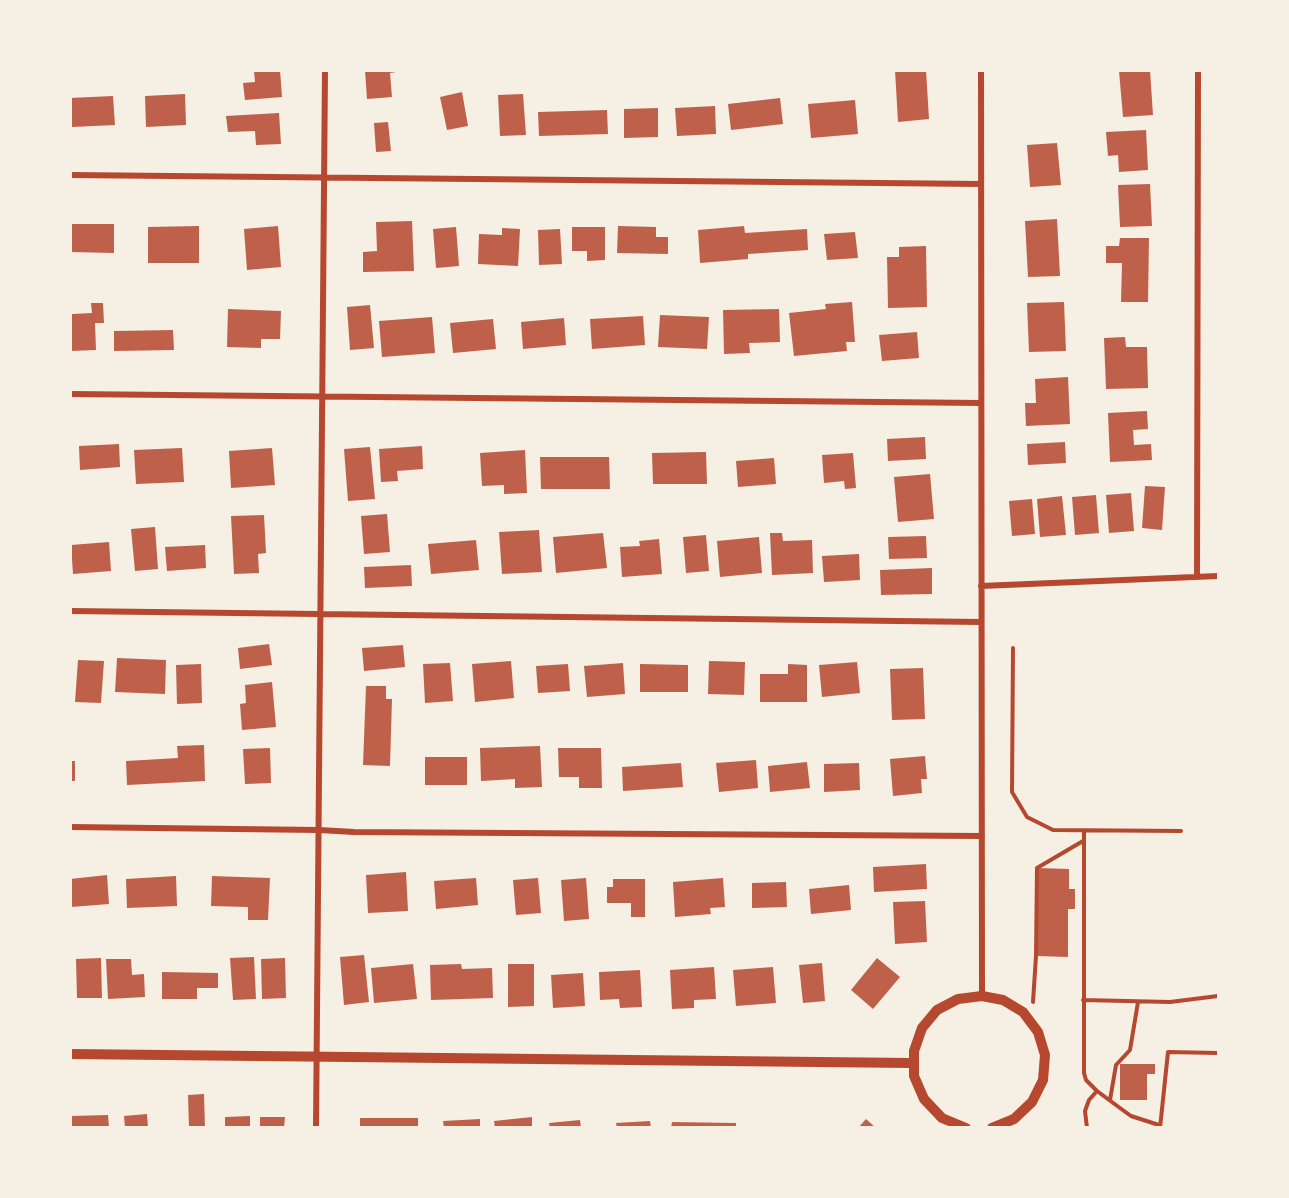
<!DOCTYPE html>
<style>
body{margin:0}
#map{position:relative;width:1289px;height:1198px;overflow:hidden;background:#f6efe4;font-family:Overpass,sans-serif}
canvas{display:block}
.frame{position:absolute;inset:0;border:72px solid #f6efe4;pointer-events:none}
</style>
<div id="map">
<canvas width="1289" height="1198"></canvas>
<div class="frame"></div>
</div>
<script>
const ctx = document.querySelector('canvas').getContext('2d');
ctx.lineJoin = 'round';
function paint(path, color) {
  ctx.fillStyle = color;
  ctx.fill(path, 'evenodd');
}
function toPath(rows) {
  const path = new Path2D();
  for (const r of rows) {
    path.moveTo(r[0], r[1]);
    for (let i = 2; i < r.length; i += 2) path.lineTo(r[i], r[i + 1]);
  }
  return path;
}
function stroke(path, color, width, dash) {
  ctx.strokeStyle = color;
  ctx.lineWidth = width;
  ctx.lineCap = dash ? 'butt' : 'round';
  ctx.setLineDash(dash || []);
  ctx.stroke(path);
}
paint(toPath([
 [280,70,282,97,245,100,243,83,255,82,254,71],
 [365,70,396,70,396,72,390,73,392,97,367,99],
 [895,70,926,70,929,119,898,122],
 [1150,70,1153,115,1123,117,1119,71],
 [462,92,468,126,447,130,440,97],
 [185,94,186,125,146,127,145,96],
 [523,94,526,135,500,136,498,95],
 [113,96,115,125,72,127,70,98],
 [780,98,783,124,731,130,728,104],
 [855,100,858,134,811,138,808,104],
 [715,106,716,134,677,136,675,108],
 [658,108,658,137,624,138,624,109],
 [607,110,608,134,539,136,538,112],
 [279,113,281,144,256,145,255,131,228,132,226,116],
 [388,122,391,151,376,152,374,123],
 [1146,130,1148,170,1119,172,1118,155,1108,156,1106,132],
 [1057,143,1061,185,1030,187,1027,145],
 [1150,184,1152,226,1120,227,1118,185],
 [1057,219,1060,276,1028,277,1025,221],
 [412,221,414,271,363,272,363,252,377,251,376,222],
 [70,224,114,224,114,253,70,252],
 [199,226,199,263,148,263,148,227],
 [278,226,281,267,247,270,244,229],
 [618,226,656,227,656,237,668,237,668,254,617,253],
 [744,226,745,233,807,229,808,250,748,254,748,259,700,263,698,230],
 [456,227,459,266,436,268,433,229],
 [572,227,605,227,605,260,587,261,587,251,572,251],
 [502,228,520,229,518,266,478,264,479,234,502,235],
 [560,229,562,264,539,265,538,230],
 [855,232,858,258,827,260,824,234],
 [1120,238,1149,238,1148,302,1121,302,1122,263,1106,263,1106,246,1119,246],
 [926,246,927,307,888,308,887,257,899,257,899,247],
 [852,302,855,342,846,342,847,351,794,356,789,313,826,309,825,304],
 [1064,302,1066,351,1029,352,1027,303],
 [91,303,103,303,104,323,95,323,96,350,70,351,72,314,92,313],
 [370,305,374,348,350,350,347,307],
 [228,309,281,311,280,339,261,339,261,348,227,347],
 [779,309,780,342,749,343,750,353,724,354,723,310],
 [660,315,709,317,707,349,658,347],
 [643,316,645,345,592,349,590,319],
 [432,317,435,353,382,357,379,321],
 [564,318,566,345,523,349,521,322],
 [493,319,496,349,453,353,450,323],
 [173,330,174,350,114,351,114,331],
 [917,332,919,358,882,361,879,335],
 [1125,337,1126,347,1147,347,1148,388,1106,389,1104,338],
 [1068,377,1070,424,1026,426,1025,403,1036,403,1035,379],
 [1147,411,1148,429,1133,430,1134,445,1151,444,1152,460,1110,462,1108,413],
 [925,437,926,459,888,461,887,439],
 [1065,442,1066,463,1028,465,1027,444],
 [119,444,120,467,80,470,79,446],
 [422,446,423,469,397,471,398,481,381,482,379,449],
 [370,447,375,499,348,501,344,449],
 [182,448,184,482,136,484,134,450],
 [272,448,275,485,231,488,229,451],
 [525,450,527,493,504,494,504,485,482,486,480,453],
 [706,452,707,484,653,484,652,453],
 [853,453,856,488,845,489,844,481,824,483,822,455],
 [540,457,609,457,610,489,541,489],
 [774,458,776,484,738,487,736,461],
 [930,474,934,519,898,522,894,477],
 [1145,486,1165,487,1162,530,1142,528],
 [1131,493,1134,531,1109,533,1106,495],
 [1096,495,1099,533,1075,535,1072,497],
 [1062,496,1066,535,1040,537,1037,499],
 [1032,499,1035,534,1012,536,1009,501],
 [387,514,390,552,364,554,361,516],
 [264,515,266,553,258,554,259,573,234,574,231,516],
 [155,527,158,569,135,571,131,529],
 [539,530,542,572,502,574,499,532],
 [603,533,607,568,556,573,553,537],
 [770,533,782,533,783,541,812,540,813,573,772,575],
 [706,535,709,571,686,573,683,537],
 [926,536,927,558,889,559,888,537],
 [759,537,762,573,720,577,717,541],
 [659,539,662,574,622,577,620,547,640,546,639,541],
 [476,540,479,570,431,574,428,544],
 [109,542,111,571,73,574,71,545],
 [205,545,206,568,167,571,165,547],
 [859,554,860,580,824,582,822,556],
 [411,565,412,586,365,588,364,567],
 [932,568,932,594,881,595,880,570],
 [269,644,272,665,240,669,238,648],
 [403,645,405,667,364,671,362,648],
 [117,658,166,660,165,694,115,692],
 [78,660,104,661,101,703,75,702],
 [511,661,514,698,475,702,472,664],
 [709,661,745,662,744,695,708,694],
 [857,662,860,693,822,697,819,665],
 [450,663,453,701,425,703,423,664],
 [623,663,625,694,587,697,584,666],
 [201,664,202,703,177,704,176,665],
 [568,664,570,691,538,693,536,666],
 [640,664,688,665,688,692,640,692],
 [788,664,807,665,807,702,760,702,760,674,788,674],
 [923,668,925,719,892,720,890,669],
 [272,682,276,727,242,730,240,704,246,703,245,685],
 [366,686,386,686,386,699,392,699,390,766,363,765],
 [204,745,205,781,127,785,126,761,178,758,177,746],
 [540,746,542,787,515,788,515,779,481,781,480,748],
 [270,748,271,783,245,784,243,749],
 [558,748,601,748,602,788,579,788,579,777,559,777],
 [925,756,927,779,921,779,922,793,893,796,890,759],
 [425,757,467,757,467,785,425,785],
 [756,760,758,788,719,792,716,763],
 [70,761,75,761,75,781,70,781],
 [807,762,810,788,770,792,768,766],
 [681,763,683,787,623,791,622,767],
 [859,763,860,790,824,792,824,764],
 [926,864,927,889,874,892,873,867],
 [1038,868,1069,869,1069,889,1075,889,1075,909,1068,909,1068,957,1037,956],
 [406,872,408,911,368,913,366,875],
 [107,875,109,904,71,907,70,879],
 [176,876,177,906,127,908,126,879],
 [212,876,270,878,268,920,248,920,248,907,211,906],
 [476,878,478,905,436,909,434,881],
 [538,878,541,913,516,915,513,880],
 [586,878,589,919,564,921,561,880],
 [723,878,725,907,710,908,711,914,675,917,673,882],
 [613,879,645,879,645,917,631,917,631,903,607,903,607,887,613,887],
 [786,882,787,907,752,908,752,883],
 [849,885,851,910,811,914,809,889],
 [925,901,927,942,895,944,893,902],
 [364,955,369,1002,344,1005,340,957],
 [254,957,256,999,233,1000,230,958],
 [101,958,102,998,77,998,76,959],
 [285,958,286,998,262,999,261,959],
 [877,958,900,977,873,1009,851,990],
 [106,959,131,959,132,975,144,974,145,997,108,999],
 [822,963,825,1001,803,1003,799,965],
 [413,964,417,999,374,1003,371,968],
 [461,964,462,969,492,968,493,998,431,1000,430,965],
 [508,964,534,964,534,1006,508,1007],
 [714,967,716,999,694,1000,694,1008,672,1009,670,970],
 [773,967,776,1003,736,1006,733,970],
 [640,970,642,1007,620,1008,619,999,600,1000,599,972],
 [162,972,218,973,218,988,197,988,197,999,162,999],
 [583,973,585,1006,553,1008,551,975],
 [1120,1064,1155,1064,1155,1074,1147,1074,1147,1100,1120,1100],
 [204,1094,205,1128,189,1128,188,1095],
 [147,1114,148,1128,125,1128,124,1116],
 [108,1115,109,1128,70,1128,70,1116],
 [250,1116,250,1128,225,1128,225,1117],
 [260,1117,285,1117,284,1128,260,1128],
 [532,1117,532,1128,495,1128,494,1121],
 [360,1118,418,1118,418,1128,360,1128],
 [480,1119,480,1128,444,1128,443,1121],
 [866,1119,876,1128,858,1128],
 [580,1120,581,1128,550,1128,549,1123],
 [650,1121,651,1128,617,1128,616,1123],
 [672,1122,736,1123,736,1128,671,1128]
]), '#bf614a');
stroke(toPath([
 [1013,648,1012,792,1027,817,1053,830,1181,831],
 [1084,831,1084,1073,1086,1080,1097,1091,1120,1108,1131,1116,1159,1125],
 [1083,1000,1170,1002,1218,996],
 [1033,1002,1036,956,1037,868,1083,841],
 [1110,1100,1116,1065,1130,1050,1138,1002],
 [1087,1128,1085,1111,1089,1100,1097,1091],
 [1160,1128,1168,1052,1218,1053]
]), '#b5482f', 4);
stroke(toPath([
 [981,70,982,996],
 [70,175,981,184],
 [70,394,981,403],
 [1197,577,1198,70],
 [981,586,1218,576],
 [70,611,981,622],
 [70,827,319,830,354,832,982,836],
 [316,1128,325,70]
]), '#b5482f', 6);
stroke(toPath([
 [70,1054,912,1063],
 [966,1128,942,1118,924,1099,914,1076,914,1051,922,1028,937,1010,958,999,982,996,1003,1000,1023,1012,1038,1032,1045,1055,1043,1080,1032,1102,1014,1119,992,1128]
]), '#b5482f', 10);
</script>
